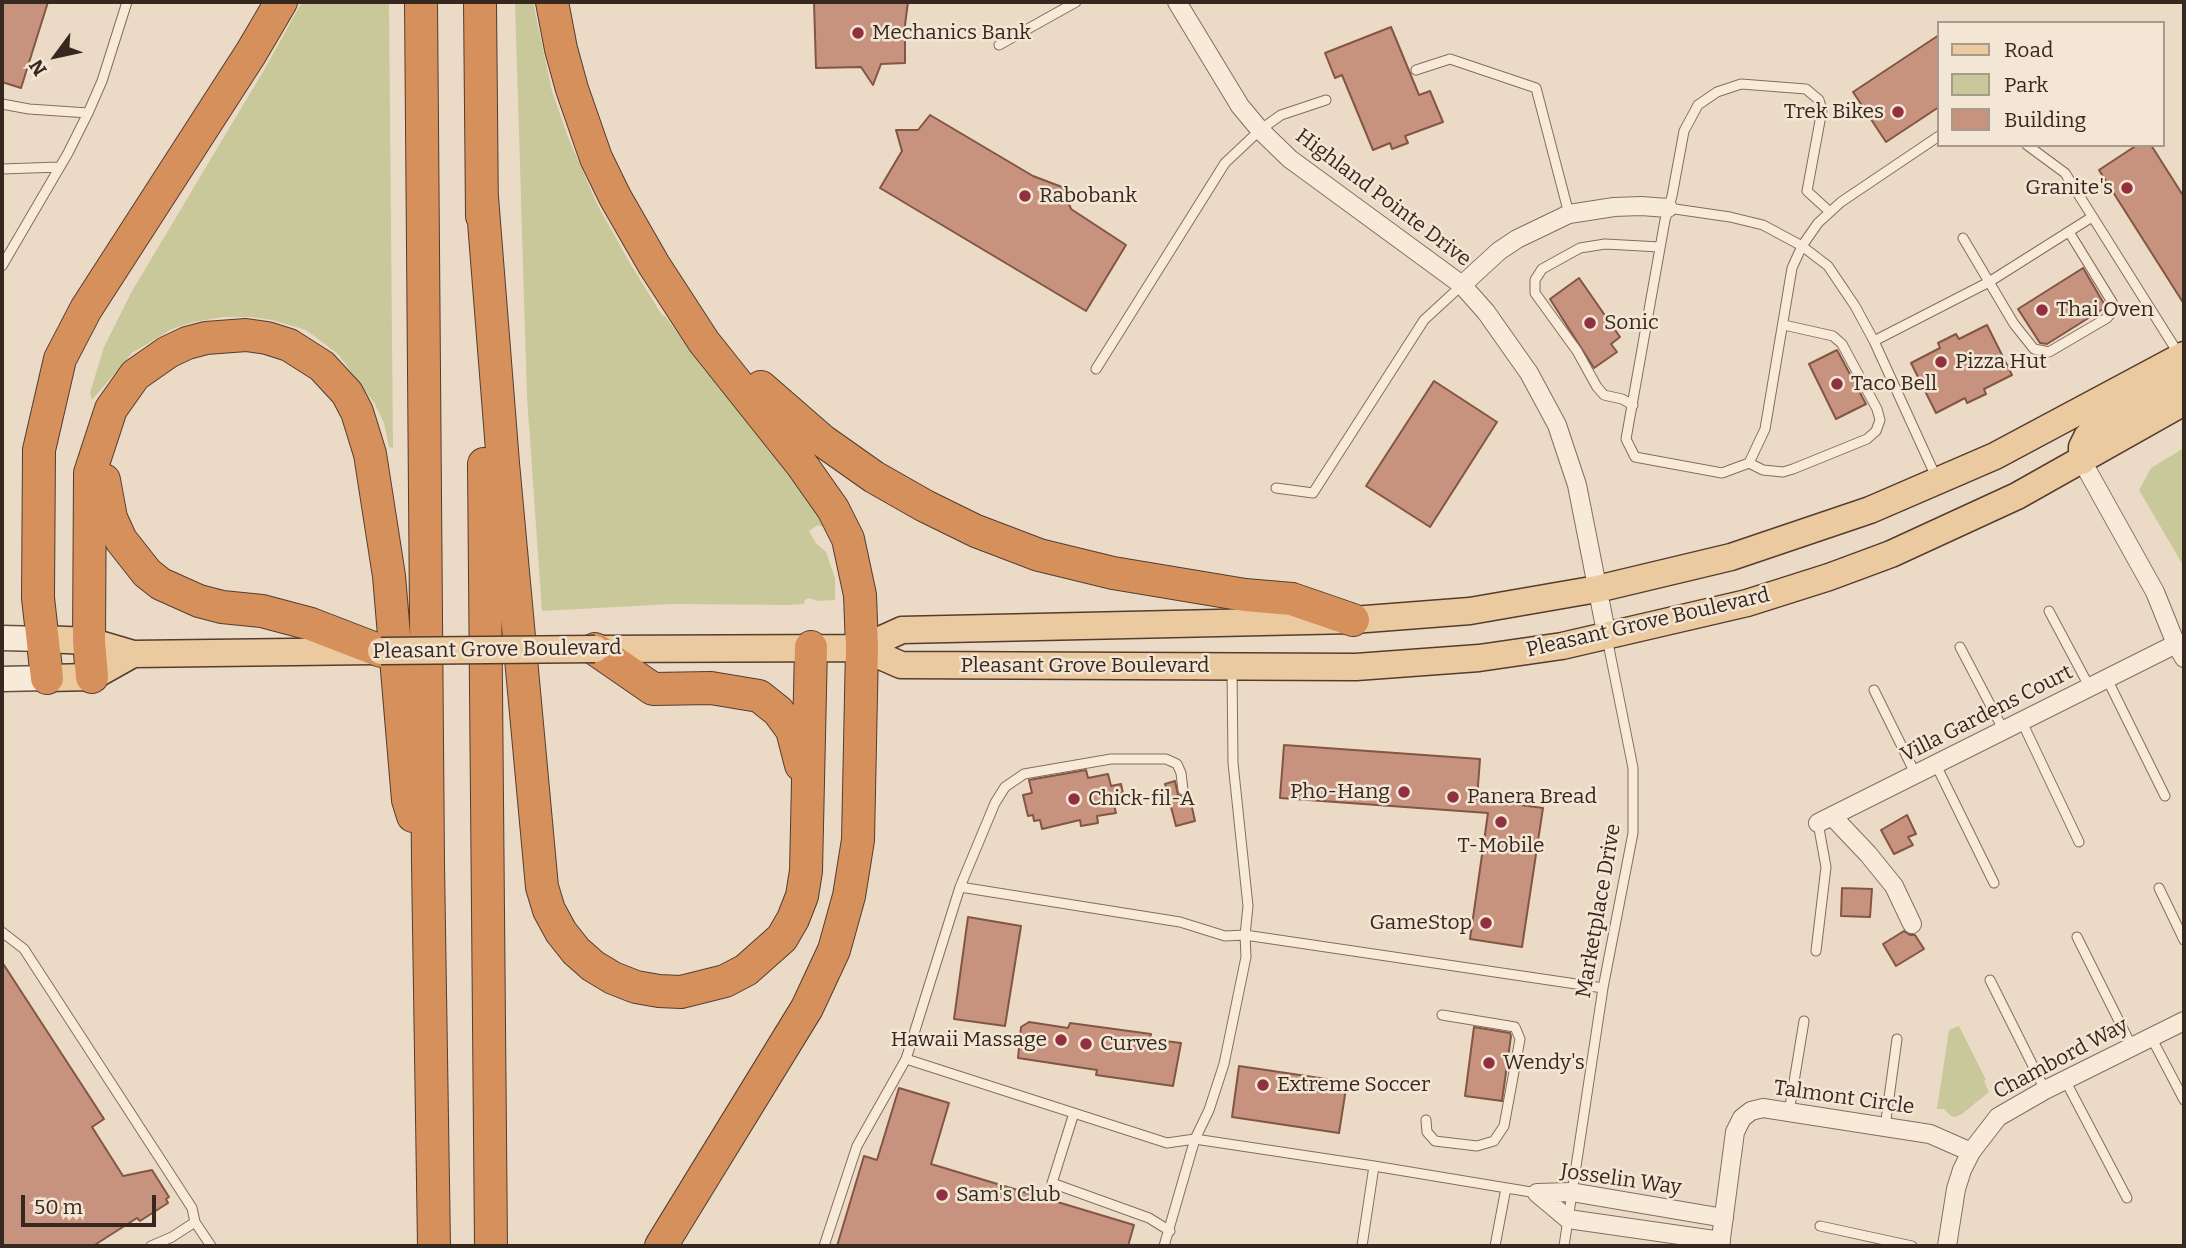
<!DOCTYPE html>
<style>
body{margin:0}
#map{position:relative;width:2186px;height:1248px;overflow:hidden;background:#ebdbc6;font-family:Bitter,serif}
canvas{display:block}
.frame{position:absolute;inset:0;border:4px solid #37281f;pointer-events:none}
.legend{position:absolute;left:1937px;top:21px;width:228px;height:126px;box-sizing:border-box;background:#f3e6d5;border:2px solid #a89a8c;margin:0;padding:9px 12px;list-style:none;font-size:21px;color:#37281f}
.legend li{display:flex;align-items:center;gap:14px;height:35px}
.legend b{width:35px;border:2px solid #a89a8c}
.north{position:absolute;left:21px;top:21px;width:70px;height:70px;-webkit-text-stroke:5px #f3e6d5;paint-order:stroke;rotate:237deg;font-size:19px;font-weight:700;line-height:28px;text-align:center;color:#37281f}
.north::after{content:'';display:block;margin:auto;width:24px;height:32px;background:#37281f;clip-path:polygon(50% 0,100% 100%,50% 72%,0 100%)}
.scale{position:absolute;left:21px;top:1195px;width:135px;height:32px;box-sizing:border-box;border:4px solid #37281f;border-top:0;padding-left:9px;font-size:21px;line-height:24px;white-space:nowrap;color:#37281f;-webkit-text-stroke:5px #f3e6d5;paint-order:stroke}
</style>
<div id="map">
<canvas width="2186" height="1248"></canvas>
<div class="frame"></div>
<ul class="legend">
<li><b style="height:9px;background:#eccaa0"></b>Road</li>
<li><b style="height:19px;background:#c9c89a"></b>Park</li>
<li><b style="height:19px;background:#c7937e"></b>Building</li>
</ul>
<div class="north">N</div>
<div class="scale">50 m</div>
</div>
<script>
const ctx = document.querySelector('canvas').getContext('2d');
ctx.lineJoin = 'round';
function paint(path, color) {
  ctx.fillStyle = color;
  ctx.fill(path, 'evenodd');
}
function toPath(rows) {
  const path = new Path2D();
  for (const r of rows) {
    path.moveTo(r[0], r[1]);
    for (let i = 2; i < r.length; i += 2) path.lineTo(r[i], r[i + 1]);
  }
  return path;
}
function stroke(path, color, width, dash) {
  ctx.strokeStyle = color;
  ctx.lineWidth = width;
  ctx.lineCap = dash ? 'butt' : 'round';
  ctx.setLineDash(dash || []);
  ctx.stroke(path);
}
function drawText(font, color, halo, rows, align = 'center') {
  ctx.font = font + ' Bitter,serif';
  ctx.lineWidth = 5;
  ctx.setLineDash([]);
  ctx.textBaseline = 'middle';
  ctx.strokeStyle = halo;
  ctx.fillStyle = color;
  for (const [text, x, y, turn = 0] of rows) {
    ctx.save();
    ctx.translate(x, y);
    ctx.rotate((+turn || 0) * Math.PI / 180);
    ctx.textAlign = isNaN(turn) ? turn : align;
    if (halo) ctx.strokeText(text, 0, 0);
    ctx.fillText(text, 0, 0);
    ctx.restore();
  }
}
paint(toPath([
 [302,2,389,2,393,448,389,447,384,423,375,404,338,354,306,330,272,320,251,317,223,317,194,322,172,329,132,353,92,400,90,393,104,347,132,291,264,70],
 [515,2,533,2,552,91,568,137,597,204,631,265,662,315,665,316,705,371,721,387,811,502,826,528,818,525,809,531,816,543,826,552,835,578,835,600,818,601,809,598,805,600,804,604,788,605,673,604,542,611,527,397],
 [2184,448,2184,567,2139,490,2151,468],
 [1959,1026,1986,1080,1984,1081,1989,1092,1962,1114,1955,1117,1951,1116,1944,1109,1937,1109,1949,1030]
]), '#c9c89a');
const building = toPath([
 [2,2,48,2,21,88,2,82,2,2],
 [814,2,908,2,905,25,905,63,881,64,873,85,861,67,816,68,814,2],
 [1391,27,1419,95,1430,91,1443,122,1405,136,1408,143,1392,149,1390,143,1373,150,1342,75,1335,78,1325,53,1391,27],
 [1939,35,1939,107,1886,142,1853,92,1939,35],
 [930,115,1033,176,1062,187,1071,209,1126,245,1086,311,880,188,902,151,896,130,918,130,930,115],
 [2137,145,2151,145,2184,197,2184,304,2099,170,2137,145],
 [2083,268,2106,307,2047,344,2040,343,2018,309,2083,268],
 [1579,278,1620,337,1611,344,1617,352,1594,368,1550,299,1579,278],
 [1987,325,2012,375,1984,389,1986,394,1967,403,1965,398,1936,413,1911,363,1940,348,1938,343,1956,334,1959,339,1987,325],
 [1837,350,1866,404,1836,419,1809,364,1837,350],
 [1434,381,1497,422,1430,527,1366,486,1434,381],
 [1284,745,1480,759,1477,799,1543,808,1522,947,1470,939,1488,813,1280,798,1284,745],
 [1086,770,1088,778,1108,774,1111,786,1121,784,1125,803,1114,805,1116,813,1097,816,1098,823,1081,826,1080,820,1042,829,1040,820,1034,821,1033,815,1028,816,1023,795,1032,793,1029,780,1086,770],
 [1175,781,1178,795,1183,797,1189,794,1195,821,1176,826,1165,784,1175,781],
 [1907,815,1916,834,1908,837,1913,845,1894,854,1881,830,1907,815],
 [1842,888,1872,889,1870,917,1841,916,1842,888],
 [968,917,1021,926,1005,1026,954,1019,968,917],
 [1904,931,1910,935,1915,935,1924,949,1896,966,1883,944,1904,931],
 [2,962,104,1119,92,1127,123,1176,152,1170,169,1197,166,1199,168,1203,140,1221,137,1218,93,1246,2,1246,2,962],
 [1029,1022,1068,1028,1070,1023,1151,1034,1150,1039,1181,1043,1173,1086,1096,1075,1097,1070,1018,1058,1021,1027,1029,1022],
 [1474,1027,1510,1033,1511,1036,1502,1101,1465,1096,1474,1027],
 [1239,1066,1347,1082,1339,1133,1232,1117,1239,1066],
 [899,1088,949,1103,931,1164,1134,1225,1128,1246,837,1246,864,1156,877,1160,899,1088]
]);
paint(building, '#c7937e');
stroke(building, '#835544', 2);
const lane = toPath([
 [999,45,1076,2],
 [1416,70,1450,59,1536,88,1569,214],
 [2,104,29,109,88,113,102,81,127,2],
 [2027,145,2065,173,2180,356],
 [2,169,59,167],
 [1668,208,1730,217,1763,225,1802,246,1828,266,1855,306,1874,341,1936,477],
 [1830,212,1807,191,1822,110,1819,100,1806,89,1741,84,1717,92,1698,105,1684,131,1672,196,1665,220,1626,439,1635,457,1722,473,1749,463,1765,429,1792,268,1802,246,1818,223,1841,202,1939,136],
 [1963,238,2014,324,2034,349,2049,352,2107,318,2113,311,2112,302,2069,232],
 [2,266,68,153,88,113],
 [1874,341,1989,282,2092,217],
 [1096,369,1225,163,1260,130,1281,115,1326,100],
 [1633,405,1622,399,1604,395,1597,387,1577,351,1535,293,1535,280,1542,269,1580,248,1605,244,1660,247],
 [1749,463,1763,470,1783,472,1793,469,1867,439,1876,431,1880,420,1877,409,1842,344,1833,336,1784,325],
 [1276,488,1313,493,1424,320,1462,285],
 [2049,611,2090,688],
 [1960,647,2004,731],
 [2107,679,2165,796],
 [1874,690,1916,775],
 [2022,722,2079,842],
 [1936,765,1994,883],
 [960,887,1180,922,1225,936,1245,935,1603,988],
 [2159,888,2184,940],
 [2,932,24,949,192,1208,195,1222],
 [2077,937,2132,1047],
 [1816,951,1826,867,1818,823],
 [1990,980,2045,1090],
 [2151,1037,2184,1100],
 [906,1059,1167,1143,1195,1139,1374,1166,1537,1193],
 [2065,1080,2127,1198],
 [1789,1112,1804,1021],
 [1074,1113,1052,1183,1149,1218,1170,1231],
 [1426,1120,1427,1132,1435,1141,1477,1146,1494,1141,1504,1126,1520,1039,1515,1027,1442,1015],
 [1885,1127,1897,1039],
 [1820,1226,1912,1246],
 [151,1246,172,1237,195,1222,211,1246],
 [824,1246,857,1146,906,1059,960,887,995,803,1005,787,1024,774,1111,759,1166,759,1177,764,1181,773,1183,790],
 [1164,1246,1195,1139,1209,1110,1224,1064,1246,957,1245,935,1248,906,1233,763,1232,668],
 [1362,1246,1374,1166],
 [1495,1246,1506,1188],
 [1564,1246,1603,988,1633,833,1633,768,1607,638]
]);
const street = toPath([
 [1177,2,1240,106,1260,130,1290,159,1462,285,1486,312,1529,373,1557,425,1577,485,1607,637],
 [1462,285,1499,251,1517,239,1569,214,1614,207,1641,206,1668,208],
 [2082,461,2155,592,2176,644,2184,658],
 [1832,816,1868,854,1894,886,1912,924],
 [1818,823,2176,644],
 [1537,1193,1568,1219,1721,1241],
 [1537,1193,1571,1192,1724,1218],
 [1720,1246,1735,1132,1742,1118,1751,1111,1763,1108,1930,1134,1971,1152],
 [1947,1246,1956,1189,1962,1170,1971,1152,1998,1117,2045,1090,2184,1021]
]);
const secondary = toPath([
 [2,638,43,639],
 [2,679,47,678]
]);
const primary = toPath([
 [2082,461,2082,447,2087,437,2095,429,2184,377],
 [43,639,89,641,133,654,373,651],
 [862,648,902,630,1353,620,1470,611,1597,589,1731,557,1870,510,1995,456,2184,355],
 [595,649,862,648,901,665,1356,667,1479,658,1562,646,1747,603,1829,577,1891,554,2017,496,2184,402],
 [47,678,92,677,133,654]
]);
const highway = toPath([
 [421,2,428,864,434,1246],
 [480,2,482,216],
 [552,2,561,49,572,89,596,158,615,197,654,265,704,342,802,465,833,509,848,539,860,595,862,648,858,840,849,896,834,950,807,1008,661,1246],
 [482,197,503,463,542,887,549,910,561,932,576,951,593,966,613,978,636,987,659,991,681,992,725,981,746,970,782,938,793,919,802,896,806,871,811,647],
 [761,387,823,441,874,477,925,506,976,531,1039,555,1113,573,1245,595,1292,599,1353,620],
 [484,464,491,1246],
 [104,480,111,518,121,540,147,573,161,584,199,601,222,607,262,611,311,624,381,651],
 [595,649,653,689,711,688,759,696,778,711,792,730,801,765],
 [92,677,89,641,90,473,111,409,135,375,168,352,187,343,206,338,246,335,267,338,289,345,322,366,347,393,357,412,370,454,389,576,408,800,413,816],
 [47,678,38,598,39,450,60,359,86,309,251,53,281,2]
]);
stroke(lane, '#856d5d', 11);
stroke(street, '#856d5d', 20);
stroke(secondary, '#674e40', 27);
stroke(primary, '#543c30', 29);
stroke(highway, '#543c30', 34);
stroke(lane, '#f7ead8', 9);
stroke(street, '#f7ead8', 18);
stroke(secondary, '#f7ead8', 24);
stroke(primary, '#eccaa0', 26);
stroke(highway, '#d5905c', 32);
const primaryBridge = toPath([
 [381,651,595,649]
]);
stroke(primaryBridge, '#543c30', 29, []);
stroke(primaryBridge, '#eccaa0', 26);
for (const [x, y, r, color] of [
 [858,33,7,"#91303e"],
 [1898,112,7,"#91303e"],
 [2127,188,7,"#91303e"],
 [1025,196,7,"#91303e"],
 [2042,310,7,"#91303e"],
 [1590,323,7,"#91303e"],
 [1941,362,7,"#91303e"],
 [1837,384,7,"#91303e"],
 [1404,792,7,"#91303e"],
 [1453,797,7,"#91303e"],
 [1074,799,7,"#91303e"],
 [1501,822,7,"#91303e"],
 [1486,923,7,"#91303e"],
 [1061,1040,7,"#91303e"],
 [1086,1044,7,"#91303e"],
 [1489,1063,7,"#91303e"],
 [1263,1085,7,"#91303e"],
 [942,1195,7,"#91303e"]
]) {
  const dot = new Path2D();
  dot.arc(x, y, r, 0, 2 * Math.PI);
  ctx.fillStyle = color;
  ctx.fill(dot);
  stroke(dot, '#f3e6d5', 2.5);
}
drawText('21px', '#37281f', '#f3e6d5', [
 ["Mechanics Bank",872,33],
 ["Trek Bikes",1884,112,"right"],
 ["Granite's",2113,188,"right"],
 ["Rabobank",1039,196],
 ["Thai Oven",2056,310],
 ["Sonic",1604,323],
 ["Pizza Hut",1955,362],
 ["Taco Bell",1851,384],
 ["Pho-Hang",1390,792,"right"],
 ["Panera Bread",1467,797],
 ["Chick-fil-A",1088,799],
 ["T-Mobile",1501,846,"center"],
 ["GameStop",1472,923,"right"],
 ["Hawaii Massage",1047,1040,"right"],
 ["Curves",1100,1044],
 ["Wendy's",1503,1063],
 ["Extreme Soccer",1277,1085],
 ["Sam's Club",956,1195]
], 'left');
drawText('21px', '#37281f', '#f3e6d5', [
 ["Highland Pointe Drive",1383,198,37],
 ["Pleasant Grove Boulevard",1648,623,-13],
 ["Pleasant Grove Boulevard",497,650,-1],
 ["Pleasant Grove Boulevard",1085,666],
 ["Villa Gardens Court",1987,714,-27],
 ["Marketplace Drive",1599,911,-80],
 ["Chambord Way",2061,1059,-28],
 ["Talmont Circle",1844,1098,8],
 ["Josselin Way",1621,1180,8]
]);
</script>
